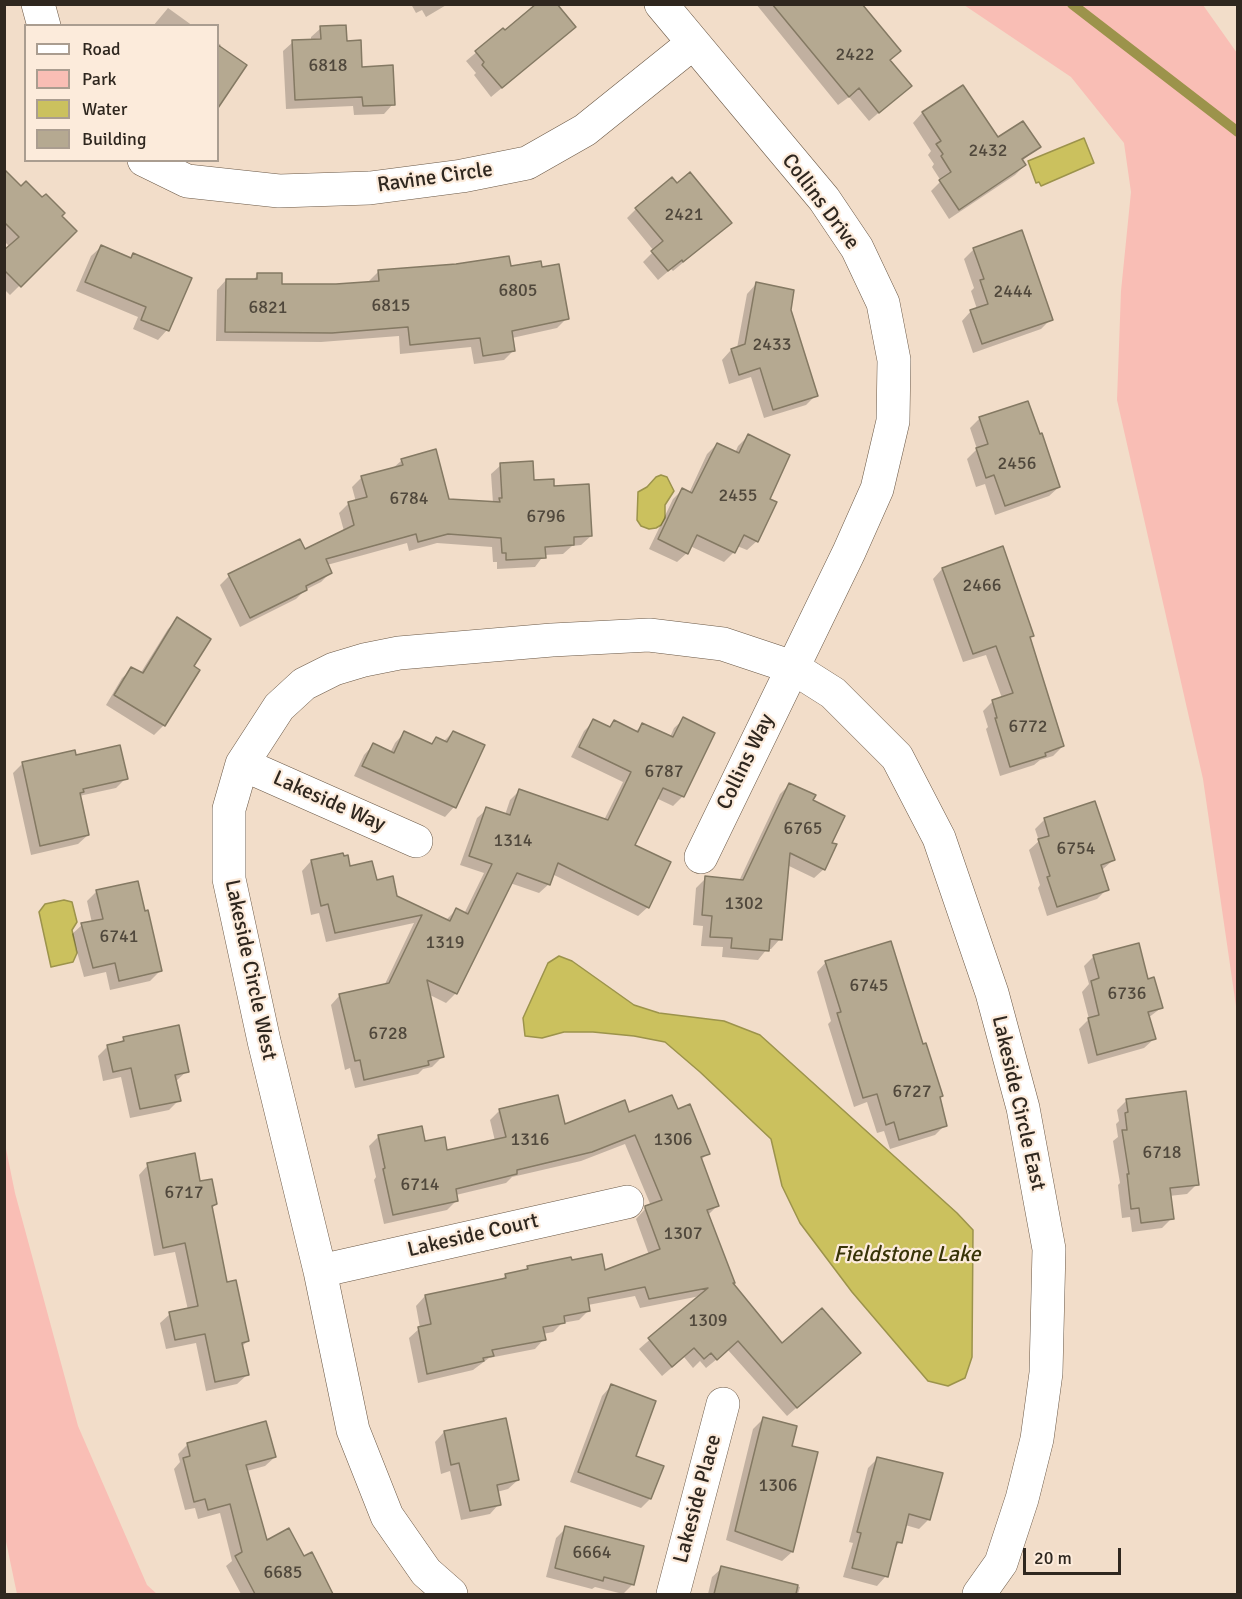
<!DOCTYPE html>
<style>
body{margin:0}
#map{position:relative;width:1242px;height:1599px;overflow:hidden;background:#f2ddc9;font-family:Signika,sans-serif}
canvas{display:block}
.frame{position:absolute;inset:0;border:6px solid #2f271f;pointer-events:none}
.legend{position:absolute;left:24px;top:24px;width:195px;height:138px;box-sizing:border-box;background:#fcebdb;border:2px solid #aa9d90;margin:0;padding:8px 10px;list-style:none;font-size:18px;color:#2f271f}
.legend li{display:flex;align-items:center;gap:12px;height:30px}
.legend b{width:30px;border:2px solid #aa9d90}
.scale{position:absolute;left:1023px;top:1548px;width:98px;height:27px;box-sizing:border-box;border:3px solid #2f271f;border-top:0;padding-left:8px;font-size:18px;line-height:21px;white-space:nowrap;color:#2f271f;-webkit-text-stroke:4px #fcebdb;paint-order:stroke}
</style>
<div id="map">
<canvas width="1242" height="1599"></canvas>
<div class="frame"></div>
<ul class="legend">
<li><b style="height:8px;background:#fff"></b>Road</li>
<li><b style="height:16px;background:#f9beb5"></b>Park</li>
<li><b style="height:16px;background:#cbc15e"></b>Water</li>
<li><b style="height:16px;background:#b5a991"></b>Building</li>
</ul>
<div class="scale">20 m</div>
</div>
<script>
const ctx = document.querySelector('canvas').getContext('2d');
ctx.lineJoin = 'round';
function paint(path, color) {
  ctx.fillStyle = color;
  ctx.fill(path, 'evenodd');
}
function toPath(rows) {
  const path = new Path2D();
  for (const r of rows) {
    path.moveTo(r[0], r[1]);
    for (let i = 2; i < r.length; i += 2) path.lineTo(r[i], r[i + 1]);
  }
  return path;
}
function stroke(path, color, width, dash) {
  ctx.strokeStyle = color;
  ctx.lineWidth = width;
  ctx.lineCap = dash ? 'butt' : 'round';
  ctx.setLineDash(dash || []);
  ctx.stroke(path);
}
function drawText(font, color, halo, rows, align = 'center') {
  ctx.font = font + ' Signika,sans-serif';
  ctx.lineWidth = 4.5;
  ctx.setLineDash([]);
  ctx.textBaseline = 'middle';
  ctx.strokeStyle = halo;
  ctx.fillStyle = color;
  for (const [text, x, y, turn = 0] of rows) {
    ctx.save();
    ctx.translate(x, y);
    ctx.rotate((+turn || 0) * Math.PI / 180);
    ctx.textAlign = isNaN(turn) ? turn : align;
    if (halo) ctx.strokeText(text, 0, 0);
    ctx.fillText(text, 0, 0);
    ctx.restore();
  }
}
paint(toPath([
 [964,5,1203,5,1237,53,1237,1013,1203,779,1117,400,1121,291,1131,192,1124,143,1071,77],
 [4,1139,15,1193,78,1426,147,1585,157,1594,17,1594,4,1532]
]), '#f9beb5');
const water = toPath([
 [1084,138,1094,163,1041,186,1039,182,1036,183,1028,161,1084,138],
 [661,475,667,477,674,491,665,505,665,518,661,525,656,528,649,529,641,526,637,520,638,492,647,487,656,477,661,475],
 [64,900,72,902,77,922,72,930,77,953,73,962,51,967,39,912,45,904,64,900],
 [559,956,572,961,634,1005,659,1013,724,1021,760,1035,957,1213,973,1230,972,1357,965,1378,948,1386,928,1381,852,1292,800,1223,782,1186,771,1139,700,1072,665,1042,634,1036,593,1032,564,1032,542,1038,525,1036,523,1018,548,963,559,956]
]);
paint(water, '#cbc15e');
stroke(water, '#9c934b', 1.5);
paint(toPath([
 [411,4,448,4,426,17,422,10,416,13],
 [756,4,820,4,889,61,910,86,869,121,849,97,838,105],
 [168,8,193,26,153,26],
 [321,28,345,42,360,69,393,104,384,114,354,115,353,106,286,109,283,51,293,42,311,41,311,37],
 [503,30,505,32,564,36,491,97,474,75,476,73,466,61],
 [218,43,221,45,219,48,224,96,218,103],
 [962,87,997,139,1039,147,1022,161,1025,165,1015,175,949,219,931,191,941,181,932,167,934,164,928,155,931,151,913,123,922,113],
 [4,171,21,188,60,216,75,231,10,295,4,289,4,252,10,247,4,241],
 [636,209,720,232,673,271,671,269,658,280,643,262,654,251,627,218],
 [101,247,129,259,133,255,167,330,158,340,133,329,138,317,76,291,91,256],
 [974,249,1051,319,1041,329,973,353,962,321,971,311,977,309,971,291,974,288,964,259],
 [509,268,541,269,567,318,557,328,512,338,514,350,504,360,474,364,471,347,400,354,399,336,321,342,216,341,217,290,226,280,252,281,258,275,281,285,369,284,369,281,379,271],
 [756,284,789,310,816,395,806,405,764,418,751,377,729,384,722,360,731,350,737,348,747,294],
 [1027,403,1059,487,1049,496,995,515,985,484,976,487,967,459,977,449,970,428,979,419],
 [748,436,757,541,747,550,737,546,734,552,724,562,690,546,687,553,677,562,649,549,673,499,682,490,689,493,707,454,717,444,735,453,738,446],
 [402,460,448,500,493,503,491,474,501,465,533,482,553,488,591,536,581,545,572,546,563,554,544,555,535,567,497,569,497,562,493,562,492,547,437,543,409,551,407,543,327,565,331,572,321,582,305,590,296,599,240,627,220,585,229,576,304,551,344,531,339,513,348,504,356,502,352,487,362,477,392,469],
 [942,569,1032,635,1029,639,1063,746,1053,756,1040,760,1034,765,1000,776,986,729,988,727,983,711,993,701,1002,698,986,655,963,662,933,579],
 [178,619,192,666,164,725,154,735,106,705,122,678,132,669,140,674,168,629],
 [684,719,713,733,682,797,673,806,656,798,633,845,648,907,638,916,552,874,549,884,539,893,510,883,456,993,446,1003,428,994,442,1057,432,1067,423,1069,418,1074,355,1088,350,1068,345,1070,331,1005,340,995,384,986,414,923,326,942,319,913,311,915,302,871,311,861,349,867,375,882,396,897,447,919,456,910,464,914,484,873,460,865,477,818,487,809,505,815,510,800,520,790,604,820,623,782,571,757,584,731,594,721,608,728,614,722,635,732,642,725,670,737,674,728],
 [453,732,454,807,445,817,354,776,364,755,373,745,390,753,395,743,404,733,430,745,436,739,443,742],
 [75,756,126,778,116,788,79,796,88,835,78,844,31,855,13,773,23,763],
 [790,784,811,801,830,843,824,869,814,878,787,865,780,939,771,949,767,949,758,960,722,957,723,947,701,946,703,926,693,925,696,888,706,878,739,881,780,794],
 [1094,803,1113,860,1101,871,1107,889,1097,899,1047,916,1038,888,1040,885,1029,850,1039,841,1035,829,1044,820],
 [97,891,160,971,150,981,110,990,106,972,84,977,72,934,82,925,92,923,87,901],
 [1094,956,1147,980,1161,1008,1148,1018,1154,1039,1144,1048,1088,1064,1079,1029,1089,1019,1082,992,1089,984,1084,966],
 [826,962,942,1096,938,1099,945,1125,935,1135,890,1149,884,1131,877,1133,867,1102,854,1107,828,1024,831,1021,817,972],
 [124,1039,187,1071,175,1082,179,1100,169,1110,130,1118,121,1077,103,1081,98,1056,107,1047,118,1044],
 [1127,1100,1197,1184,1187,1194,1169,1196,1172,1218,1162,1228,1132,1232,1130,1217,1122,1218,1118,1185,1120,1183,1113,1141,1118,1137,1116,1124,1119,1121,1117,1110],
 [500,1110,563,1127,629,1113,677,1111,708,1153,700,1161,717,1206,708,1215,732,1284,782,1345,849,1362,787,1416,728,1350,706,1368,700,1361,693,1368,684,1357,662,1376,639,1349,700,1296,640,1308,635,1296,588,1305,589,1310,579,1320,562,1323,553,1332,543,1334,544,1339,535,1349,489,1358,473,1370,418,1383,409,1338,420,1328,416,1306,425,1296,501,1281,506,1275,523,1272,528,1267,570,1262,604,1272,649,1255,636,1219,646,1208,651,1206,625,1144,581,1161,512,1177,506,1183,456,1195,457,1200,447,1210,384,1224,374,1180,376,1177,369,1146,379,1136,424,1143,446,1152,495,1141,490,1120],
 [148,1165,199,1183,216,1204,211,1209,226,1283,248,1341,241,1347,247,1375,237,1384,206,1391,196,1343,166,1349,160,1323,170,1314,188,1310,175,1252,154,1256,139,1175],
 [611,1386,634,1457,650,1499,641,1508,570,1482,602,1396],
 [763,1419,790,1447,816,1453,792,1552,782,1561,726,1540,753,1429],
 [444,1432,518,1480,508,1489,497,1492,499,1504,490,1514,461,1520,450,1471,441,1474,435,1442],
 [188,1444,275,1457,265,1466,247,1471,266,1542,303,1558,311,1554,332,1594,241,1594,226,1566,232,1561,220,1513,198,1519,195,1508,185,1510,174,1469,180,1462,178,1454],
 [878,1458,929,1519,919,1529,905,1525,900,1542,893,1549,886,1576,877,1586,843,1577,853,1543,849,1542,868,1468],
 [566,1528,633,1584,623,1594,595,1587,592,1589,546,1577,556,1538],
 [722,1568,800,1587,798,1594,708,1594,712,1577]
]), '#0003');
stroke(toPath([
 [1072,4,1238,132]
]), '#9c934b', 10);
const building = toPath([
 [536,4,557,4,576,27,502,88,482,65,484,62,475,51,503,28,505,30,536,4],
 [772,4,862,4,901,51,890,60,912,86,879,113,859,88,849,97,772,4],
 [346,25,347,41,361,40,362,67,393,65,395,105,363,106,362,97,295,100,292,40,321,39,320,26,346,25],
 [218,45,247,65,218,108,218,45],
 [963,85,998,137,1023,121,1041,147,1022,159,1026,165,959,210,939,180,951,172,941,156,943,154,936,144,941,141,922,112,963,85],
 [4,169,21,186,26,181,42,197,46,194,65,213,62,216,77,231,21,287,4,270,4,250,19,237,4,222,4,169],
 [690,172,732,223,683,262,682,260,668,271,651,251,663,241,635,208,672,177,677,183,690,172],
 [1022,230,1053,320,982,344,970,310,988,304,980,280,984,279,973,248,1022,230],
 [101,245,131,258,133,253,192,278,169,331,141,320,146,307,85,282,101,245],
 [509,256,511,266,541,261,542,267,559,264,569,319,512,331,515,351,483,356,480,338,410,345,408,327,332,333,225,332,226,279,257,279,257,273,282,273,282,284,336,284,379,281,378,270,456,264,509,256],
 [756,282,794,290,791,310,818,396,773,410,760,368,739,375,731,349,745,344,756,282],
 [1028,401,1040,434,1042,433,1060,487,1005,506,994,475,986,478,976,448,988,444,979,417,1028,401],
 [748,434,790,455,770,499,777,502,758,542,744,535,735,553,697,535,688,554,658,539,682,488,692,493,717,443,739,453,748,434],
 [436,449,449,499,500,502,499,498,502,498,500,463,533,461,534,480,554,479,554,486,589,484,592,536,574,537,574,545,545,547,546,558,506,560,506,553,502,553,501,538,448,534,418,542,416,534,326,559,332,573,306,586,307,590,250,618,228,574,300,539,305,549,354,525,348,502,367,497,361,476,403,465,401,459,436,449],
 [1003,546,1034,636,1030,637,1064,746,1045,753,1046,756,1010,767,995,718,997,718,992,700,1013,693,996,646,973,654,942,568,1003,546],
 [177,617,211,639,194,666,200,670,165,726,114,695,131,667,143,673,177,617],
 [683,717,715,733,684,797,663,788,635,845,671,862,649,908,558,863,550,885,517,873,457,994,427,980,444,1057,428,1061,429,1065,364,1080,360,1060,355,1061,339,994,389,983,422,915,335,933,328,904,321,906,311,860,343,853,344,856,348,855,350,866,372,861,377,880,393,876,397,896,450,921,456,908,468,914,492,864,469,856,486,807,510,815,519,789,608,820,631,772,579,747,593,719,610,727,614,720,638,732,642,723,673,737,683,717],
 [404,731,432,744,436,737,447,742,453,731,485,745,456,808,362,766,373,743,394,753,404,731],
 [120,745,128,779,83,789,84,792,80,793,89,835,40,846,22,762,75,750,76,755,120,745],
 [789,783,816,795,813,800,845,816,832,843,837,844,825,870,790,853,782,940,770,939,769,951,731,948,732,938,710,937,712,916,702,915,705,876,743,880,789,783],
 [1095,801,1115,860,1101,865,1109,890,1057,907,1047,877,1050,876,1038,839,1049,836,1044,818,1095,801],
 [138,881,145,911,148,910,162,971,119,981,115,963,93,968,81,923,103,919,96,890,138,881],
 [891,941,923,1044,926,1043,943,1096,940,1097,947,1126,899,1140,894,1122,886,1125,877,1094,863,1098,837,1013,841,1012,825,961,891,941],
 [1139,943,1148,979,1154,977,1163,1008,1148,1012,1156,1039,1097,1055,1088,1018,1099,1015,1091,981,1099,978,1093,955,1139,943],
 [179,1025,189,1072,175,1075,181,1101,140,1109,131,1068,113,1072,107,1045,124,1041,123,1037,179,1025],
 [1186,1091,1199,1185,1170,1188,1174,1219,1141,1223,1139,1208,1131,1209,1127,1174,1129,1174,1122,1130,1127,1130,1125,1113,1128,1112,1126,1099,1186,1091],
 [558,1095,565,1124,625,1100,629,1112,672,1095,678,1109,690,1104,710,1154,701,1157,719,1206,707,1210,735,1283,733,1283,782,1343,822,1308,861,1353,797,1408,738,1341,717,1360,711,1353,704,1359,694,1348,672,1367,648,1338,708,1288,649,1299,645,1287,588,1298,590,1311,564,1316,565,1323,543,1327,546,1340,492,1350,494,1356,483,1358,484,1361,427,1374,418,1327,431,1324,425,1295,506,1278,505,1274,528,1269,527,1266,571,1257,572,1260,602,1254,605,1270,660,1249,645,1208,645,1206,662,1200,635,1135,592,1152,517,1170,517,1174,456,1189,458,1201,393,1215,383,1169,385,1168,378,1135,422,1126,425,1141,445,1137,447,1150,506,1137,499,1109,558,1095],
 [195,1153,200,1181,212,1179,217,1204,212,1206,227,1282,236,1280,249,1341,242,1343,249,1375,215,1382,205,1334,175,1340,169,1312,198,1306,185,1243,163,1248,147,1163,195,1153],
 [611,1384,656,1401,636,1456,664,1466,651,1499,578,1472,611,1384],
 [763,1417,797,1426,792,1446,818,1452,793,1552,735,1531,763,1417],
 [506,1418,519,1480,497,1485,501,1505,470,1511,459,1463,451,1465,444,1431,506,1418],
 [266,1421,276,1457,246,1465,267,1540,289,1528,304,1556,312,1552,333,1594,255,1594,235,1556,242,1552,230,1504,208,1510,205,1499,194,1502,183,1458,190,1456,187,1443,266,1421],
 [877,1457,943,1473,930,1520,909,1514,902,1543,897,1542,888,1577,852,1568,861,1533,857,1532,877,1457],
 [565,1526,644,1546,634,1585,604,1577,603,1581,555,1568,565,1526],
 [721,1566,798,1585,796,1594,714,1594,721,1566]
]);
paint(building, '#b5a991');
stroke(building, '#847963', 1.5);
const minor = toPath([
 [38,4,44,26],
 [661,4,824,199,857,248,883,303,894,360,893,421,877,489,849,552,701,857],
 [144,160,187,181,279,191,370,188,462,176,527,163,585,130,692,44],
 [242,764,416,841],
 [320,1271,627,1202],
 [451,1594,426,1572,387,1516,353,1430,320,1271,264,1041,229,879,229,809,242,764,279,707,304,684,334,669,364,660,399,653,552,640,649,635,723,644,792,667,833,693,897,757,939,838,992,993,1023,1108,1049,1249,1046,1373,1037,1439,1022,1499,1001,1563,979,1594],
 [673,1594,723,1404]
]);
stroke(minor, '#6a5846', 34);
stroke(minor, '#fff', 33);
drawText('18px', '#50483c', null, [
 ["2422",855,55],
 ["6818",328,66],
 ["2432",988,151],
 ["2421",684,215],
 ["6805",518,291],
 ["2444",1013,292],
 ["6815",391,306],
 ["6821",268,308],
 ["2433",772,345],
 ["2456",1017,464],
 ["2455",738,496],
 ["6784",409,499],
 ["6796",546,517],
 ["2466",982,586],
 ["6772",1028,727],
 ["6787",664,772],
 ["6765",803,829],
 ["1314",513,841],
 ["6754",1076,849],
 ["1302",744,904],
 ["6741",119,937],
 ["1319",445,943],
 ["6745",869,986],
 ["6736",1127,994],
 ["6728",388,1034],
 ["6727",912,1092],
 ["1316",530,1140],
 ["1306",673,1140],
 ["6718",1162,1153],
 ["6714",420,1185],
 ["6717",184,1193],
 ["1307",683,1234],
 ["1309",708,1321],
 ["1306",778,1486],
 ["6664",592,1553],
 ["6685",283,1573]
]);
drawText('21px', '#2f271f', '#fcebdb', [
 ["Ravine Circle",435,178,-8],
 ["Collins Drive",820,202,53],
 ["Collins Way",746,762,-64],
 ["Lakeside Way",329,802,24],
 ["Lakeside Circle West",250,970,78],
 ["Lakeside Circle East",1018,1103,77],
 ["Lakeside Court",473,1236,-13],
 ["Lakeside Place",698,1499,-75]
]);
drawText('italic 22px', '#373307', '#fcebdb', [
 ["Fieldstone Lake",907,1255]
]);
</script>
